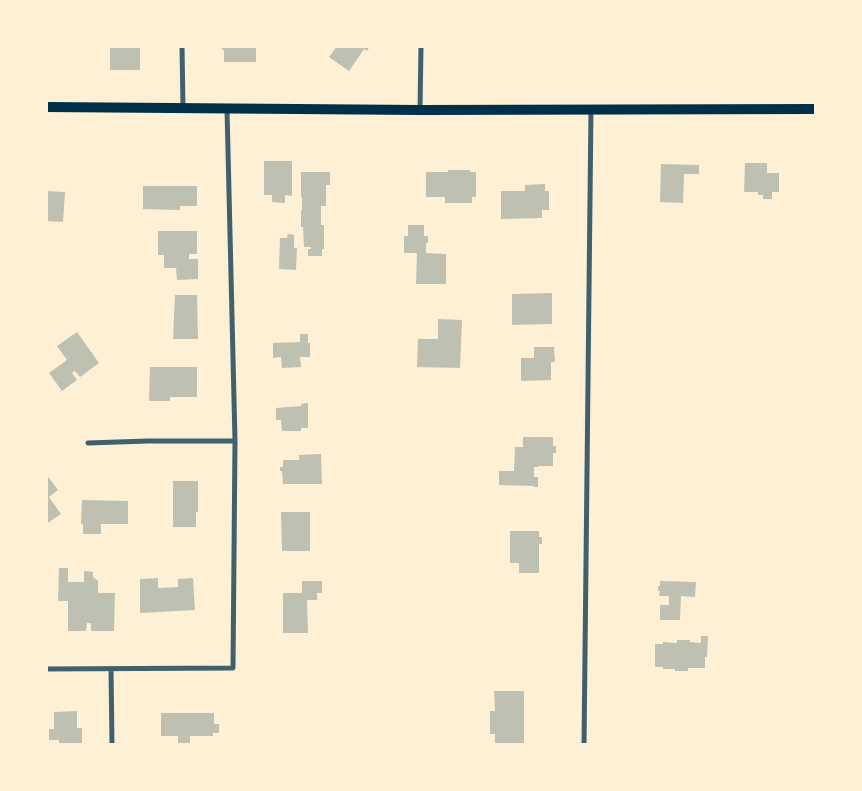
<!DOCTYPE html>
<style>
body{margin:0}
#map{position:relative;width:862px;height:791px;overflow:hidden;background:#fdf0d5;font-family:Mulish,sans-serif}
canvas{display:block}
.frame{position:absolute;inset:0;border:48px solid #fdf0d5;pointer-events:none}
</style>
<div id="map">
<canvas width="862" height="791"></canvas>
<div class="frame"></div>
</div>
<script>
const ctx = document.querySelector('canvas').getContext('2d');
ctx.lineJoin = 'round';
function paint(path, color) {
  ctx.fillStyle = color;
  ctx.fill(path, 'evenodd');
}
function toPath(rows) {
  const path = new Path2D();
  for (const r of rows) {
    path.moveTo(r[0], r[1]);
    for (let i = 2; i < r.length; i += 2) path.lineTo(r[i], r[i + 1]);
  }
  return path;
}
function stroke(path, color, width, dash) {
  ctx.strokeStyle = color;
  ctx.lineWidth = width;
  ctx.lineCap = dash ? 'butt' : 'round';
  ctx.setLineDash(dash || []);
  ctx.stroke(path);
}
paint(toPath([
 [110,46,140,46,140,70,110,70],
 [222,46,256,46,256,62,224,62,224,50,222,50],
 [337,46,370,46,367,51,364,49,349,71,329,57],
 [264,161,292,161,292,196,285,195,285,203,272,202,272,195,264,195],
 [745,163,767,163,767,173,779,173,779,192,772,192,772,199,763,199,763,195,758,195,758,192,744,192],
 [661,164,699,165,699,174,684,174,683,203,660,202],
 [448,170,470,170,470,172,476,172,476,197,472,197,472,203,445,203,445,197,426,197,426,172,448,172],
 [301,172,330,172,330,185,326,185,326,206,321,206,321,225,324,225,324,249,322,249,322,256,308,256,308,249,311,249,311,247,304,247,303,227,301,227,301,210,302,210,302,197,301,197],
 [545,184,545,191,549,191,549,210,542,210,542,218,501,219,501,191,525,191,525,185],
 [143,186,197,186,197,206,180,206,180,210,143,209],
 [46,191,65,192,63,222,46,221],
 [408,225,424,225,424,236,428,236,428,243,426,243,426,253,446,254,446,284,416,284,417,253,404,253,404,236,408,236],
 [158,231,197,231,197,254,189,254,189,259,198,259,198,279,177,280,176,268,164,268,164,255,158,255],
 [288,234,294,235,294,248,297,248,296,270,279,269,280,238,287,238],
 [552,293,552,324,512,325,512,294],
 [175,295,197,295,198,339,173,339],
 [438,319,462,320,460,368,417,367,418,339,438,339],
 [77,332,99,363,80,377,75,371,72,373,77,380,62,391,49,373,67,360,57,346],
 [300,334,308,334,308,343,310,343,310,357,300,357,301,367,282,368,281,357,273,358,273,343,300,342],
 [534,347,554,347,555,362,551,362,551,380,521,381,521,358,534,358],
 [150,367,197,367,197,397,170,397,170,401,149,401],
 [308,403,308,428,301,428,301,431,282,431,281,420,276,420,276,408,301,406,301,404],
 [523,437,553,437,553,446,556,446,556,453,553,453,553,466,538,466,538,467,534,467,534,477,538,477,538,487,534,487,534,486,499,485,499,471,514,471,515,447,523,447],
 [321,454,322,484,283,484,282,471,280,471,280,467,283,467,283,460,299,460,299,455],
 [46,474,58,490,49,497,61,514,46,524],
 [173,481,198,481,198,512,196,512,196,527,173,527],
 [82,500,128,501,128,524,101,524,101,534,83,534,83,524,81,524],
 [281,512,310,512,310,551,282,551],
 [510,531,539,531,539,537,542,537,542,544,539,544,539,573,519,573,519,563,510,563],
 [59,568,68,568,68,582,84,582,84,571,93,572,93,577,98,581,98,593,115,593,114,631,91,631,91,623,87,623,86,631,68,631,68,601,58,601],
 [158,578,158,588,178,587,178,579,193,578,195,610,140,613,140,579],
 [302,581,322,581,322,593,317,593,317,600,307,600,308,633,283,633,283,593,302,593],
 [660,581,696,582,695,597,681,596,680,620,660,620,660,605,669,605,669,596,659,596,660,591,658,591,658,586,660,586],
 [701,636,708,636,707,657,705,657,705,668,688,668,688,671,675,671,675,669,663,669,663,667,655,667,655,644,663,644,663,642,677,643,677,640,690,640,690,642,701,643],
 [494,691,524,691,524,745,495,745,495,734,490,734,490,711,495,711],
 [77,711,77,728,82,728,82,745,59,745,59,740,49,740,49,729,54,729,54,712],
 [161,713,214,713,214,724,219,724,219,733,213,733,213,736,190,736,190,745,178,745,178,736,161,736]
]), '#bec0b2');
stroke(toPath([
 [182,46,183,108],
 [420,110,421,46],
 [88,443,148,441,235,441],
 [46,669,233,668,235,441,227,109],
 [111,669,112,745],
 [584,745,591,109]
]), '#3f606c', 5);
stroke(toPath([
 [46,107,420,110,816,109]
]), '#003049', 10);
</script>
